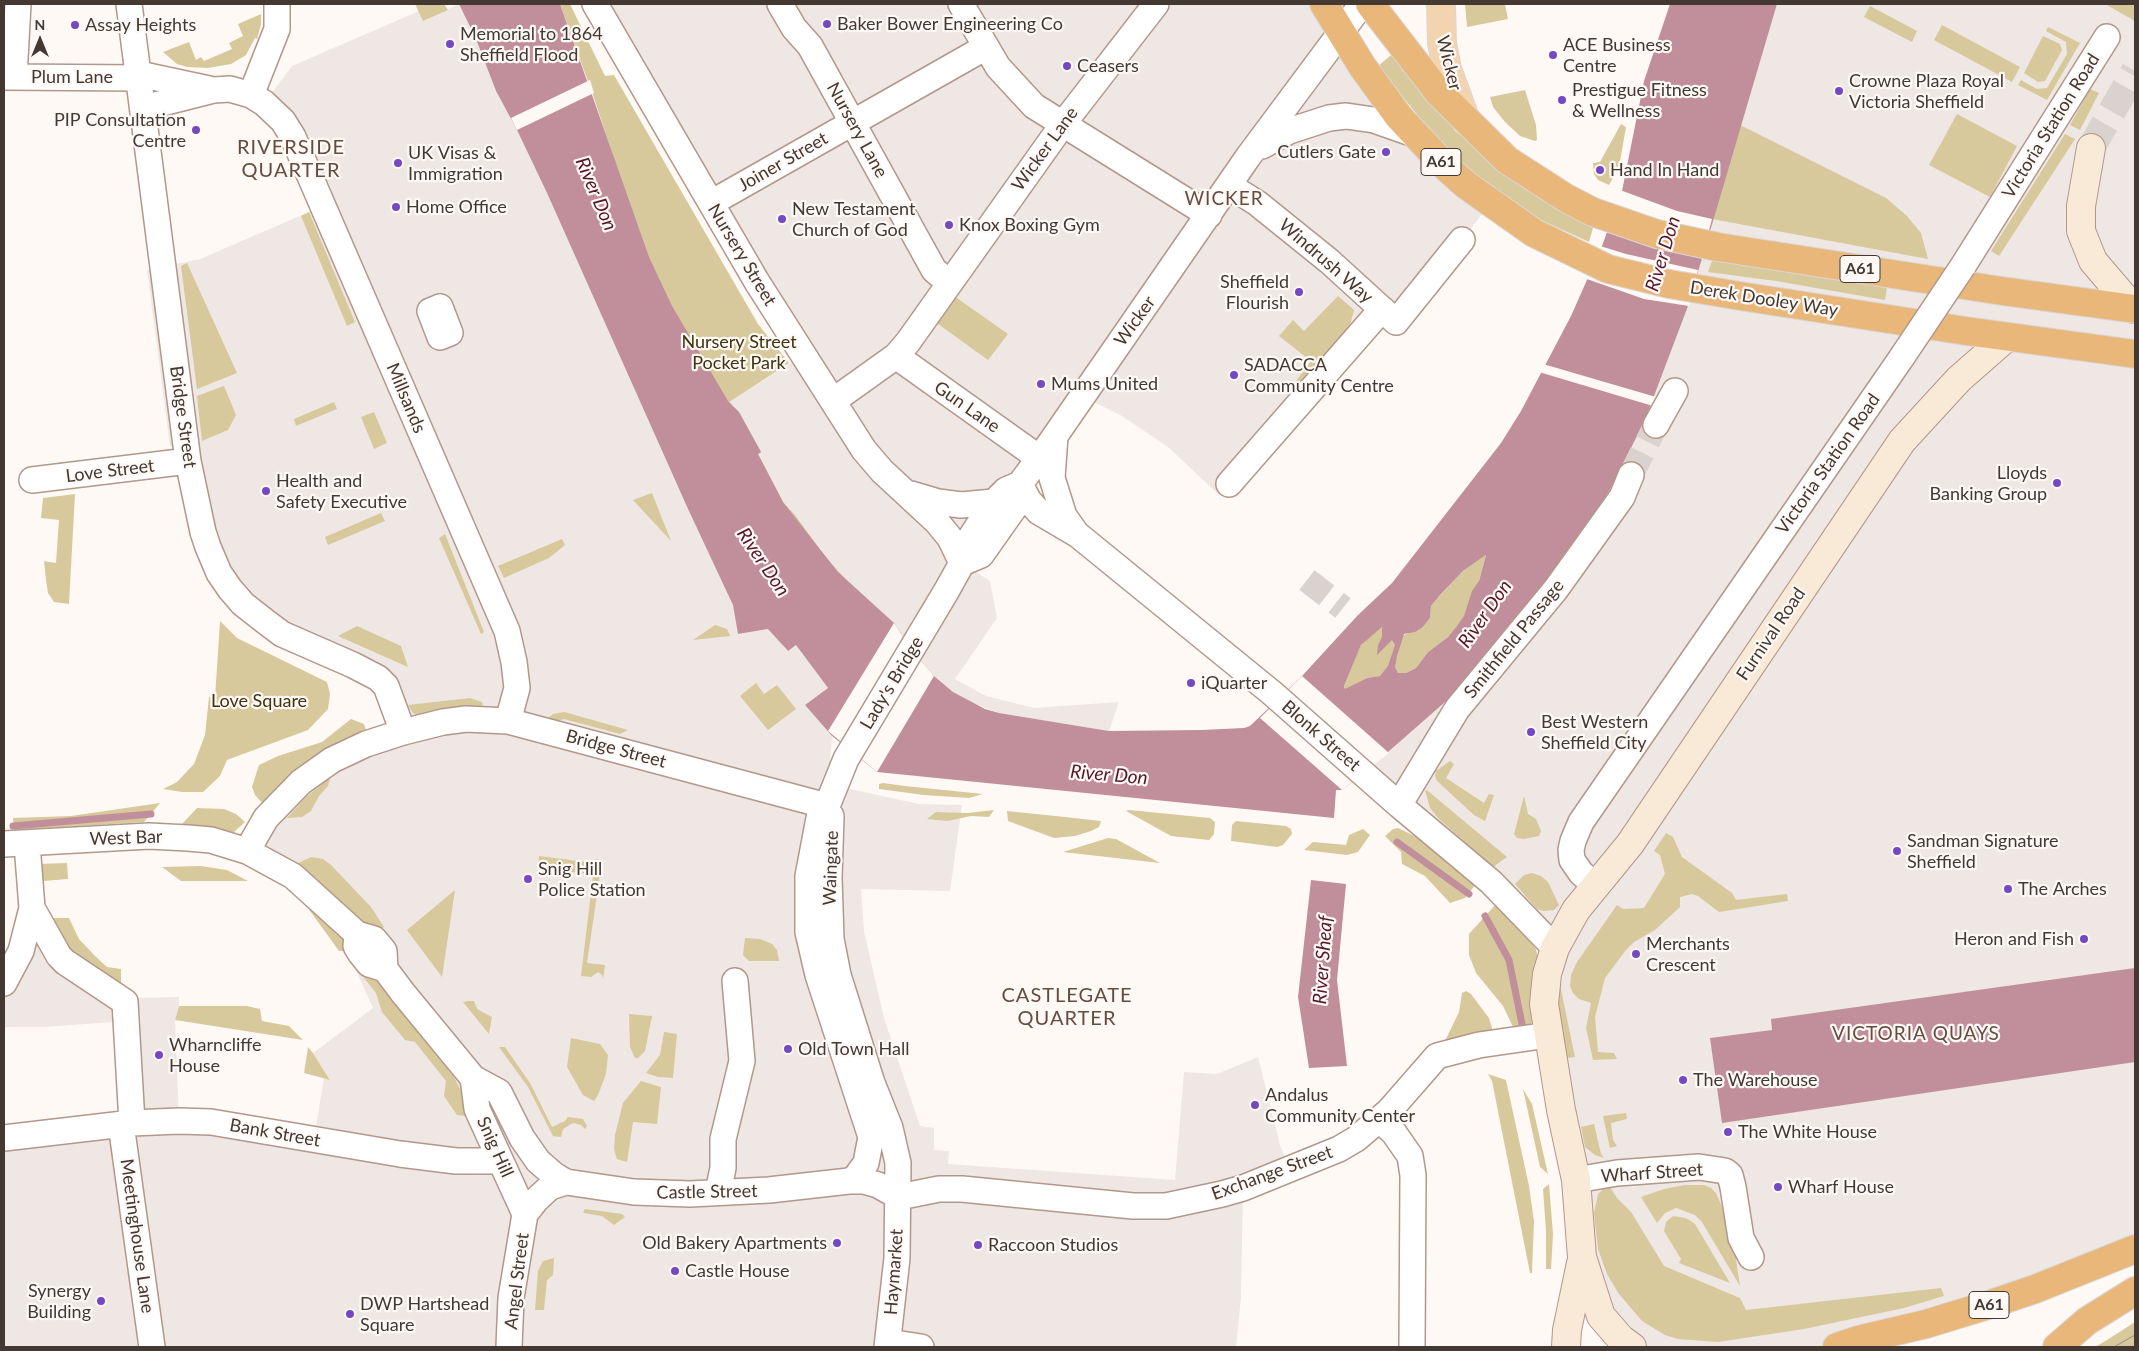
<!DOCTYPE html>
<style>
body{margin:0}
#map{position:relative;width:2139px;height:1351px;overflow:hidden;background:#fff9f6;font-family:Lato,sans-serif}
canvas{display:block}
.frame{position:absolute;inset:0;border:5px solid #433832;pointer-events:none}
.north{position:absolute;left:15px;top:15px;width:50px;height:50px;-webkit-text-stroke:4px #fff9f6;paint-order:stroke;rotate:0deg;font-size:14px;font-weight:700;line-height:20px;text-align:center;color:#433832}
.north::after{content:'';display:block;margin:auto;width:18px;height:22px;background:#433832;clip-path:polygon(50% 0,100% 100%,50% 72%,0 100%)}
</style>
<div id="map">
<canvas width="2139" height="1351"></canvas>
<div class="frame"></div>
<div class="north">N</div>
</div>
<script>
const ctx = document.querySelector('canvas').getContext('2d');
ctx.lineJoin = 'round';
function paint(path, color) {
  ctx.fillStyle = color;
  ctx.fill(path, 'evenodd');
}
function toPath(rows) {
  const path = new Path2D();
  for (const r of rows) {
    path.moveTo(r[0], r[1]);
    for (let i = 2; i < r.length; i += 2) path.lineTo(r[i], r[i + 1]);
  }
  return path;
}
function stroke(path, color, width, dash) {
  ctx.strokeStyle = color;
  ctx.lineWidth = width;
  ctx.lineCap = dash ? 'butt' : 'round';
  ctx.setLineDash(dash || []);
  ctx.stroke(path);
}
function drawText(font, color, halo, rows, align = 'center') {
  ctx.font = font + ' Lato,sans-serif';
  ctx.lineWidth = 4.5;
  ctx.setLineDash([]);
  ctx.textBaseline = 'middle';
  ctx.strokeStyle = halo;
  ctx.fillStyle = color;
  for (const [text, x, y, turn = 0] of rows) {
    ctx.save();
    ctx.translate(x, y);
    ctx.rotate((+turn || 0) * Math.PI / 180);
    ctx.textAlign = isNaN(turn) ? turn : align;
    if (halo) ctx.strokeText(text, 0, 0);
    ctx.fillText(text, 0, 0);
    ctx.restore();
  }
}
paint(toPath([
 [459,4,476,39,496,91,517,130,547,193,688,509,734,605,738,634,769,629,772,631,787,651,796,645,828,688,805,705,832,736,827,804,836,786,919,804,962,805,950,891,861,889,864,932,884,1018,920,1126,934,1128,934,1150,949,1151,948,1164,1175,1180,1184,1072,1217,1074,1258,1057,1280,1145,1289,1169,1243,1188,1241,1297,1236,1347,4,1347,4,1138,121,1124,126,1021,45,1027,4,1027,4,983,32,908,132,998,179,997,179,1006,175,1020,179,1121,314,1139,324,1078,330,1079,313,1053,373,1008,326,904,247,851,301,782,403,733,392,698,243,604,188,461,170,446,147,270,200,259,323,206,264,103,292,66,419,11,423,21],
 [595,4,1362,4,1342,33,1491,203,1396,322,1383,310,1229,484,1217,493,1168,447,1122,416,1082,396,962,563,990,581,997,618,955,679,986,696,1034,708,1119,702,1109,731,999,713,972,703,953,692,934,676,838,572,778,495,758,453,760,452,739,412,728,401,802,356],
 [1777,4,2135,4,2135,1248,1837,1347,1632,1347,1601,1316,1540,942,1364,773,1402,739,1645,420,1688,306]
]), '#eee7e3');
paint(toPath([
 [415,4,444,4,448,10,423,21],
 [560,4,570,4,605,76,614,75,758,324,789,363,729,402,739,412,761,452,758,454,783,502,795,515,826,558,853,587,814,568,667,321,594,98],
 [1465,4,1505,4,1508,19,1467,27],
 [2105,4,2135,4,2135,21],
 [1870,6,1917,31,1912,42,1864,17],
 [261,14,261,24,257,39,255,38,246,55,231,64,208,68,187,67,177,64,163,52,189,42,196,60,201,57,204,61,232,49,229,43,243,36,238,24],
 [1942,25,2020,67,2012,82,1934,40],
 [2048,27,2080,43,2047,100,2018,85,2021,80,2037,89,2047,88,2067,54,2066,42,2046,31],
 [2043,36,2060,44,2062,50,2045,81,2038,82,2024,73],
 [1396,51,1595,221,1589,242,1532,216,1503,196,1465,166,1431,132,1378,66],
 [2090,89,2099,93,2080,130,2070,125],
 [1525,90,1536,125,1537,140,1535,141,1520,136,1505,122,1493,107,1490,97],
 [1957,114,2017,146,1990,197,1929,165],
 [1621,124,1626,127,1619,167,1609,185,1598,180,1594,174,1593,163,1600,162],
 [1740,125,1886,198,1907,216,1921,233,1928,259,1712,219],
 [2065,134,2075,139,1999,256,1991,251],
 [309,212,355,322,347,326,301,216],
 [1713,258,1887,287,1885,300,1776,281,1708,272],
 [187,263,237,373,197,389,181,266],
 [954,296,1008,334,988,360,934,321],
 [1338,296,1354,310,1347,336,1302,387,1296,381,1311,361,1279,336,1293,320,1304,331],
 [224,386,236,415,228,430,202,441,197,396],
 [334,402,337,409,296,426,294,419],
 [374,412,387,443,374,449,361,417],
 [652,493,671,541,633,500],
 [75,494,69,604,54,602,48,593,46,580,44,561,56,563,59,520,41,518,43,498],
 [381,513,385,521,328,545,325,537],
 [445,534,484,632,481,634,439,538],
 [562,539,565,545,549,558,504,578,498,566],
 [1486,555,1479,581,1479,603,1448,637,1428,652,1416,668,1406,673,1367,678,1345,690,1344,686,1356,656,1361,645,1372,633,1383,626,1392,640,1423,627,1430,618,1431,606,1440,595,1463,571],
 [220,621,237,638,327,682,330,694,328,709,308,730,227,760,220,776,203,792,182,792,163,789,177,782,194,764,205,735,209,697,215,698],
 [715,625,727,629,730,636,693,640],
 [357,626,401,646,408,667,338,636],
 [756,683,764,694,777,685,796,709,768,730,740,696],
 [470,698,482,702,483,709,418,716,413,713,408,705],
 [564,712,568,713,628,730,620,734,564,719,547,724,548,718,553,714],
 [351,719,364,724,367,733,294,775,262,803,255,795,252,787,259,765,278,756,322,742],
 [1450,761,1454,764,1446,778,1484,803,1489,794,1494,795,1485,821,1474,815,1437,781,1435,776,1436,771],
 [330,778,328,786,319,796,311,811,302,817,287,818,306,797],
 [883,783,905,786,983,794,969,798,924,795,879,789,879,784],
 [1425,790,1428,791,1507,857,1493,867,1439,819,1430,808],
 [1524,796,1528,814,1536,819,1541,831,1539,836,1524,839,1517,838,1514,834],
 [160,803,144,822,14,830,13,818,71,816],
 [197,808,224,809,236,814,245,822,234,832,226,835,181,825],
 [994,810,989,817,971,816,947,821,927,819,936,812,968,813],
 [1129,810,1210,818,1215,822,1214,834,1209,840,1171,836,1126,811],
 [1007,811,1065,817,1101,821,1099,827,1091,831,1075,836,1054,838,1008,821],
 [1236,821,1286,826,1291,829,1292,834,1283,845,1277,847,1231,841,1232,825],
 [1398,828,1425,841,1476,884,1465,898,1450,903,1425,876,1402,864,1401,852,1385,836,1393,829],
 [1363,829,1370,835,1358,852,1347,855,1304,850,1313,842,1346,845,1349,835],
 [1666,833,1673,837,1682,857,1732,893,1736,900,1787,894,1788,901,1719,912,1698,896,1692,894,1680,897,1680,907,1655,930,1634,942,1626,950,1605,978,1595,1017,1598,1052,1614,1053,1617,1059,1593,1060,1586,1028,1591,1003,1579,999,1573,993,1570,986,1571,975,1577,962,1617,905,1623,909,1644,908,1665,874,1660,855,1654,851],
 [1108,838,1116,839,1160,863,1063,852],
 [539,856,594,863,595,859,602,860,587,963,605,965,603,979,602,975,598,972,591,977,581,976,593,876,589,874,538,868],
 [311,857,323,859,331,865,371,907,384,927,379,930,356,918,316,878,294,865],
 [67,863,68,879,44,881,44,898,40,890,37,864],
 [201,866,227,870,248,881,181,881,162,867],
 [1532,873,1541,876,1548,882,1559,905,1554,910,1543,911,1537,909,1515,884,1524,875],
 [455,890,442,977,407,930],
 [300,897,339,934,351,951,339,951],
 [1497,903,1536,949,1538,959,1534,1020,1527,1027,1514,1029,1503,1006,1476,973,1469,955,1469,934],
 [51,918,69,918,79,939,95,956,107,967,121,969,121,992,72,959],
 [745,938,760,939,772,944,777,950,779,961,749,961,743,955],
 [365,967,454,1077,474,1117,457,1115,444,1096,446,1081,415,1042,405,1040,382,1012,376,993,361,974],
 [1559,980,1575,1057,1561,1059,1556,1028],
 [1466,991,1471,994,1489,1018,1494,1035,1444,1043,1459,1012,1462,993],
 [468,1001,474,1001,477,1009,492,1017,489,1034,463,1002],
 [179,1006,247,1006,260,1009,262,1021,289,1026,303,1040,175,1020],
 [629,1014,652,1016,645,1051,638,1058,635,1058,630,1047],
 [664,1032,677,1034,673,1078,658,1077,646,1073,660,1055],
 [571,1038,600,1044,608,1055,606,1074,598,1095,594,1101,583,1095,567,1067],
 [308,1047,313,1053,330,1080,304,1073],
 [499,1047,505,1047,530,1083,552,1127,565,1121,568,1117,583,1119,587,1126,585,1129,581,1125,573,1123,563,1129,561,1137,553,1136,528,1087],
 [1488,1074,1506,1080,1529,1186,1534,1221,1532,1273,1530,1273,1492,1081],
 [641,1081,661,1087,657,1124,633,1122,627,1162,617,1159,614,1149,615,1135,623,1103],
 [1523,1089,1532,1104,1548,1174,1540,1167],
 [1626,1113,1627,1119,1611,1123,1613,1140,1617,1146,1610,1148,1603,1116],
 [1594,1124,1601,1154,1604,1158,1595,1155,1585,1147,1581,1127],
 [1549,1184,1553,1234,1551,1269,1546,1269,1546,1231,1543,1189],
 [1608,1184,1617,1198,1631,1212,1664,1266,1740,1298,1746,1310,1941,1288,1944,1296,1904,1308,1804,1329,1718,1342,1678,1339,1665,1335,1642,1321,1619,1294,1607,1274,1598,1249,1594,1213,1598,1194],
 [1685,1185,1704,1185,1711,1188,1716,1193,1723,1209,1728,1212,1737,1251,1736,1260,1740,1286,1702,1222,1695,1215,1676,1208,1665,1213,1657,1223,1641,1197,1664,1189],
 [585,1209,622,1214,625,1217,614,1225,602,1216,583,1213],
 [1673,1216,1686,1218,1695,1224,1730,1283,1679,1263,1681,1259,1664,1231,1666,1222],
 [554,1258,553,1275,547,1280,544,1310,535,1310,538,1271,543,1261],
 [2135,1322,2135,1347,2095,1347,2107,1340]
]), '#d7c99c');
paint(toPath([
 [459,4,560,4,649,257,672,306,728,401,739,412,761,452,758,454,783,502,838,572,894,623,911,649,934,676,953,692,985,709,999,713,1109,731,1201,730,1244,728,1250,726,1302,676,1358,615,1392,583,1501,443,1521,411,1571,316,1602,246,1622,191,1644,81,1670,4,1777,4,1688,306,1645,420,1612,486,1579,539,1523,617,1445,702,1364,773,1342,790,1336,790,1334,818,877,772,832,736,805,705,828,688,796,645,788,651,768,629,738,634,733,605,688,509,547,193,517,130,496,91,476,39],
 [1486,555,1479,581,1472,591,1464,616,1457,626,1448,637,1428,652,1416,668,1406,673,1398,673,1395,667,1397,656,1404,634,1415,632,1423,627,1430,618,1431,606,1440,595,1463,571],
 [1382,627,1382,637,1378,645,1377,655,1392,640,1395,645,1388,666,1380,676,1367,678,1345,689,1344,686,1361,645],
 [1311,880,1346,884,1337,980,1347,1066,1309,1068,1298,997],
 [2135,968,2135,1062,1722,1123,1710,1038,1772,1030,1771,1019]
]), '#c18f9b');
paint(toPath([
 [590,80,594,93,517,130,511,118],
 [1620,190,1677,211,1712,219,1702,256,1607,226],
 [1600,246,1626,254,1698,270,1689,306,1644,299,1584,278],
 [1543,364,1656,397,1653,406,1539,372],
 [894,623,911,649,934,676,877,772,828,731],
 [1302,676,1389,753,1342,790,1260,718]
]), '#fff9f6');
stroke(toPath([
 [13,826,151,814],
 [1397,842,1469,894],
 [1485,916,1509,960,1523,1029]
]), '#c18f9b', 7);
stroke(toPath([
 [1631,475,1656,425],
 [1307,580,1343,608]
]), '#d9d2cf', 25, [25, 12]);
stroke(toPath([
 [2091,148,2135,71]
]), '#d9d2cf', 28, [28, 14]);
const street = toPath([
 [129,4,188,461,203,532,208,547,219,573,230,589,243,604,266,622,282,634,353,665,378,678,386,686,403,732],
 [595,4,757,282,864,450,882,471,937,522,950,538,962,563],
 [780,4,794,28,810,46,934,270,948,282],
 [961,4,998,67,1034,106,1209,215],
 [139,74,209,89],
 [4,77,140,78],
 [14,77,18,4],
 [251,95,277,29,277,4],
 [143,108,214,90,230,89,251,95,264,103,283,121,293,137,507,631,514,662,517,688,508,721],
 [1262,146,1289,131,1329,118,1346,116,1374,120,1414,134],
 [1230,186,1257,203,1329,261,1396,322,1462,240],
 [711,203,986,47],
 [1963,266,2107,37],
 [440,307,450,333,440,337,430,311,440,307],
 [896,356,1039,458],
 [833,401,896,356,908,342,1063,124,1156,4],
 [1656,425,1675,391],
 [1055,436,1052,478,1064,516,1076,533],
 [32,480,188,461],
 [1020,484,1029,501,1039,512,1078,535,1272,693,1399,805,1491,882,1555,948],
 [1229,484,1382,309],
 [911,494,938,502,961,505,994,502],
 [962,563,981,555,993,538,1019,501,1020,484],
 [1399,805,1457,709,1556,589,1622,497,1631,475],
 [831,816,829,878,831,939,838,975,872,1083,890,1128,898,1163,897,1258,887,1347],
 [4,844,149,836,188,838,211,840,247,851,293,876,357,934,374,939,384,951,385,969,403,993,473,1078,499,1092,522,1138,538,1161,554,1175,566,1182],
 [27,844,32,908,59,956,65,962,125,1002,132,1123],
 [247,851,266,818,301,782,332,760,366,744,403,732,443,722,466,719,508,721,827,806],
 [1596,886,1581,873,1572,860,1571,850,1573,841,1581,822,1902,357],
 [357,934,356,946,361,954,369,964,385,969],
 [4,983,21,951,32,908],
 [473,1078,477,1109,525,1214],
 [1380,1120,1394,1133,1410,1156,1413,1175,1412,1347],
 [121,1124,152,1347],
 [4,1138,132,1123,179,1121,211,1122,400,1154,456,1161,500,1161],
 [1576,1180,1617,1173,1699,1167,1725,1171,1730,1175,1733,1187,1741,1238,1751,1257],
 [849,1181,856,1177,866,1163,871,1137,818,975,808,932,808,876,820,813,827,806,846,759,947,590,962,563,969,540,978,526,994,502,1006,490,1020,484,1046,449,1248,157,1362,4],
 [718,1192,723,1168,723,1139,742,1061,735,981],
 [899,1197,939,1189,962,1189,1133,1206,1166,1206,1222,1194,1243,1188,1339,1149,1356,1139,1389,1111,1437,1056,1479,1045,1548,1035],
 [525,1214,536,1200,550,1187,566,1182,634,1192,690,1194,769,1190,849,1181,864,1181,878,1185,899,1197],
 [888,1342,921,1347],
 [509,1347,511,1298,525,1214]
]);
const secondary = toPath([
 [2091,148,2081,206,2081,231,2093,261,2134,309],
 [1566,1347,1567,1330,1581,1263],
 [1632,1347,1621,1339,1601,1316,1582,1257,1576,1180,1561,1110,1544,1004,1547,974,1555,948,1576,910,1630,844,1902,441,1959,379,2007,337]
]);
const primary = toPath([
 [1441,4,1442,43,1447,69,1466,121]
]);
const highway = toPath([
 [1324,4,1362,66,1399,117,1448,169,1466,185,1534,233,1608,269,1669,284,1740,296,1966,331,2135,354],
 [1370,4,1439,93,1507,160,1566,198,1593,212,1657,234,1718,247,2002,291,2135,309],
 [1837,1347,1858,1340,1926,1324,1985,1306,2035,1289,2135,1249],
 [2057,1347,2087,1321,2135,1291]
]);
stroke(street, '#b3978a', 28);
stroke(secondary, '#b3978a', 30);
stroke(primary, '#d9d7d6', 30);
stroke(highway, '#d9d7d6', 30);
stroke(street, '#fff', 25);
stroke(secondary, '#f9e9d7', 28);
stroke(primary, '#f2d4b0', 28);
stroke(highway, '#eab77b', 28);
stroke(toPath([
 [2114,1347,2135,1335]
]), '#968d89', 1);
const streetBridge = toPath([
 [1902,357,1963,266]
]);
stroke(streetBridge, '#b3978a', 28, []);
stroke(streetBridge, '#fff', 25);
for (const [x, y, r, color] of [
 [827,24,5,"#7448c1"],
 [75,25,5,"#7448c1"],
 [450,44,5,"#7448c1"],
 [1553,55,5,"#7448c1"],
 [1067,66,5,"#7448c1"],
 [1839,91,5,"#7448c1"],
 [1562,100,5,"#7448c1"],
 [196,130,5,"#7448c1"],
 [1386,152,5,"#7448c1"],
 [398,163,5,"#7448c1"],
 [1600,170,5,"#7448c1"],
 [396,207,5,"#7448c1"],
 [782,219,5,"#7448c1"],
 [949,225,5,"#7448c1"],
 [1299,292,5,"#7448c1"],
 [1234,375,5,"#7448c1"],
 [1041,384,5,"#7448c1"],
 [2057,483,5,"#7448c1"],
 [266,491,5,"#7448c1"],
 [1191,683,5,"#7448c1"],
 [1531,732,5,"#7448c1"],
 [1897,851,5,"#7448c1"],
 [528,879,5,"#7448c1"],
 [2008,889,5,"#7448c1"],
 [2084,939,5,"#7448c1"],
 [1636,954,5,"#7448c1"],
 [788,1049,5,"#7448c1"],
 [159,1055,5,"#7448c1"],
 [1683,1080,5,"#7448c1"],
 [1255,1105,5,"#7448c1"],
 [1728,1132,5,"#7448c1"],
 [1778,1187,5,"#7448c1"],
 [837,1243,5,"#7448c1"],
 [978,1245,5,"#7448c1"],
 [675,1271,5,"#7448c1"],
 [101,1301,5,"#7448c1"],
 [350,1314,5,"#7448c1"]
]) {
  const dot = new Path2D();
  dot.arc(x, y, r, 0, 2 * Math.PI);
  ctx.fillStyle = color;
  ctx.fill(dot);
  stroke(dot, '#fff9f6', 2);
}
for (const [x, y, w] of [
 [1441,162,40],
 [1860,269,40],
 [1989,1305,40]
]) {
  const box = new Path2D();
  box.roundRect(x - w / 2, y - 13.5, w, 27, 4);
  ctx.fillStyle = '#fff9f6';
  ctx.fill(box);
  stroke(box, '#433832', 1);
}
drawText('bold 16px', '#433832', null, [
 ["A61",1441,162],
 ["A61",1860,269],
 ["A61",1989,1305]
]);
drawText('18px', '#433832', '#fff9f6', [
 ["Baker Bower Engineering Co",837,24],
 ["Assay Heights",85,25],
 ["Memorial to 1864",460,34],
 ["Sheffield Flood",460,55],
 ["ACE Business",1563,45],
 ["Centre",1563,66],
 ["Ceasers",1077,66],
 ["Crowne Plaza Royal",1849,81],
 ["Victoria Sheffield",1849,102],
 ["Prestigue Fitness",1572,90],
 ["& Wellness",1572,111],
 ["PIP Consultation",186,120,"right"],
 ["Centre",186,141,"right"],
 ["Cutlers Gate",1376,152,"right"],
 ["UK Visas &",408,153],
 ["Immigration",408,174],
 ["Hand In Hand",1610,170],
 ["Home Office",406,207],
 ["New Testament",792,209],
 ["Church of God",792,230],
 ["Knox Boxing Gym",959,225],
 ["Sheffield",1289,282,"right"],
 ["Flourish",1289,303,"right"],
 ["SADACCA",1244,365],
 ["Community Centre",1244,386],
 ["Mums United",1051,384],
 ["Lloyds",2047,473,"right"],
 ["Banking Group",2047,494,"right"],
 ["Health and",276,481],
 ["Safety Executive",276,502],
 ["iQuarter",1201,683],
 ["Best Western",1541,722],
 ["Sheffield City",1541,743],
 ["Sandman Signature",1907,841],
 ["Sheffield",1907,862],
 ["Snig Hill",538,869],
 ["Police Station",538,890],
 ["The Arches",2018,889],
 ["Heron and Fish",2074,939,"right"],
 ["Merchants",1646,944],
 ["Crescent",1646,965],
 ["Wharncliffe",169,1045],
 ["House",169,1066],
 ["Old Town Hall",798,1049],
 ["The Warehouse",1693,1080],
 ["Andalus",1265,1095],
 ["Community Center",1265,1116],
 ["The White House",1738,1132],
 ["Wharf House",1788,1187],
 ["Old Bakery Apartments",827,1243,"right"],
 ["Raccoon Studios",988,1245],
 ["Castle House",685,1271],
 ["Synergy",91,1291,"right"],
 ["Building",91,1312,"right"],
 ["DWP Hartshead",360,1304],
 ["Square",360,1325]
], 'left');
drawText('18px', '#433832', '#fff9f6', [
 ["Wicker",1449,63,76],
 ["Plum Lane",72,77],
 ["Victoria Station Road",2051,126,-58],
 ["Nursery Lane",857,130,61],
 ["Wicker Lane",1045,149,-54],
 ["Joiner Street",783,162,-30],
 ["Nursery Street",742,255,59],
 ["Windrush Way",1326,261,41],
 ["Derek Dooley Way",1764,299,9],
 ["Wicker",1135,321,-54],
 ["Millsands",406,398,67],
 ["Gun Lane",967,407,35],
 ["Bridge Street",183,417,82],
 ["Victoria Station Road",1828,464,-55],
 ["Love Street",110,471,-7],
 ["Furnival Road",1771,634,-56],
 ["Smithfield Passage",1514,639,-51],
 ["Lady's Bridge",892,683,-59],
 ["Blonk Street",1321,736,41],
 ["Bridge Street",616,749,15],
 ["West Bar",126,838,-2],
 ["Waingate",831,868,-88],
 ["Bank Street",275,1133,10],
 ["Snig Hill",495,1147,66],
 ["Exchange Street",1272,1173,-20],
 ["Wharf Street",1652,1173,-4],
 ["Castle Street",707,1192,-1],
 ["Meetinghouse Lane",137,1236,82],
 ["Haymarket",894,1272,-86],
 ["Angel Street",517,1281,-83]
]);
drawText('18px', '#3e330e', '#fff9f6', [
 ["Nursery Street",739,342],
 ["Pocket Park",739,363],
 ["Love Square",259,701]
]);
drawText('italic 19px', '#54172c', '#fff9f6', [
 ["River Don",596,194,67],
 ["River Don",1663,254,-73],
 ["River Don",763,562,56],
 ["River Don",1485,614,-55],
 ["River Don",1109,775,5],
 ["River Sheaf",1323,960,-86]
]);
ctx.letterSpacing = '1px';
drawText('19px', '#644c40', '#fff9f6', [
 ["WICKER",1224,199],
 ["VICTORIA QUAYS",1916,1034]
]);
ctx.letterSpacing = '0px';
ctx.letterSpacing = '1px';
drawText('20px', '#644c40', '#fff9f6', [
 ["RIVERSIDE",291,148],
 ["QUARTER",291,171],
 ["CASTLEGATE",1067,996],
 ["QUARTER",1067,1019]
]);
ctx.letterSpacing = '0px';
</script>
